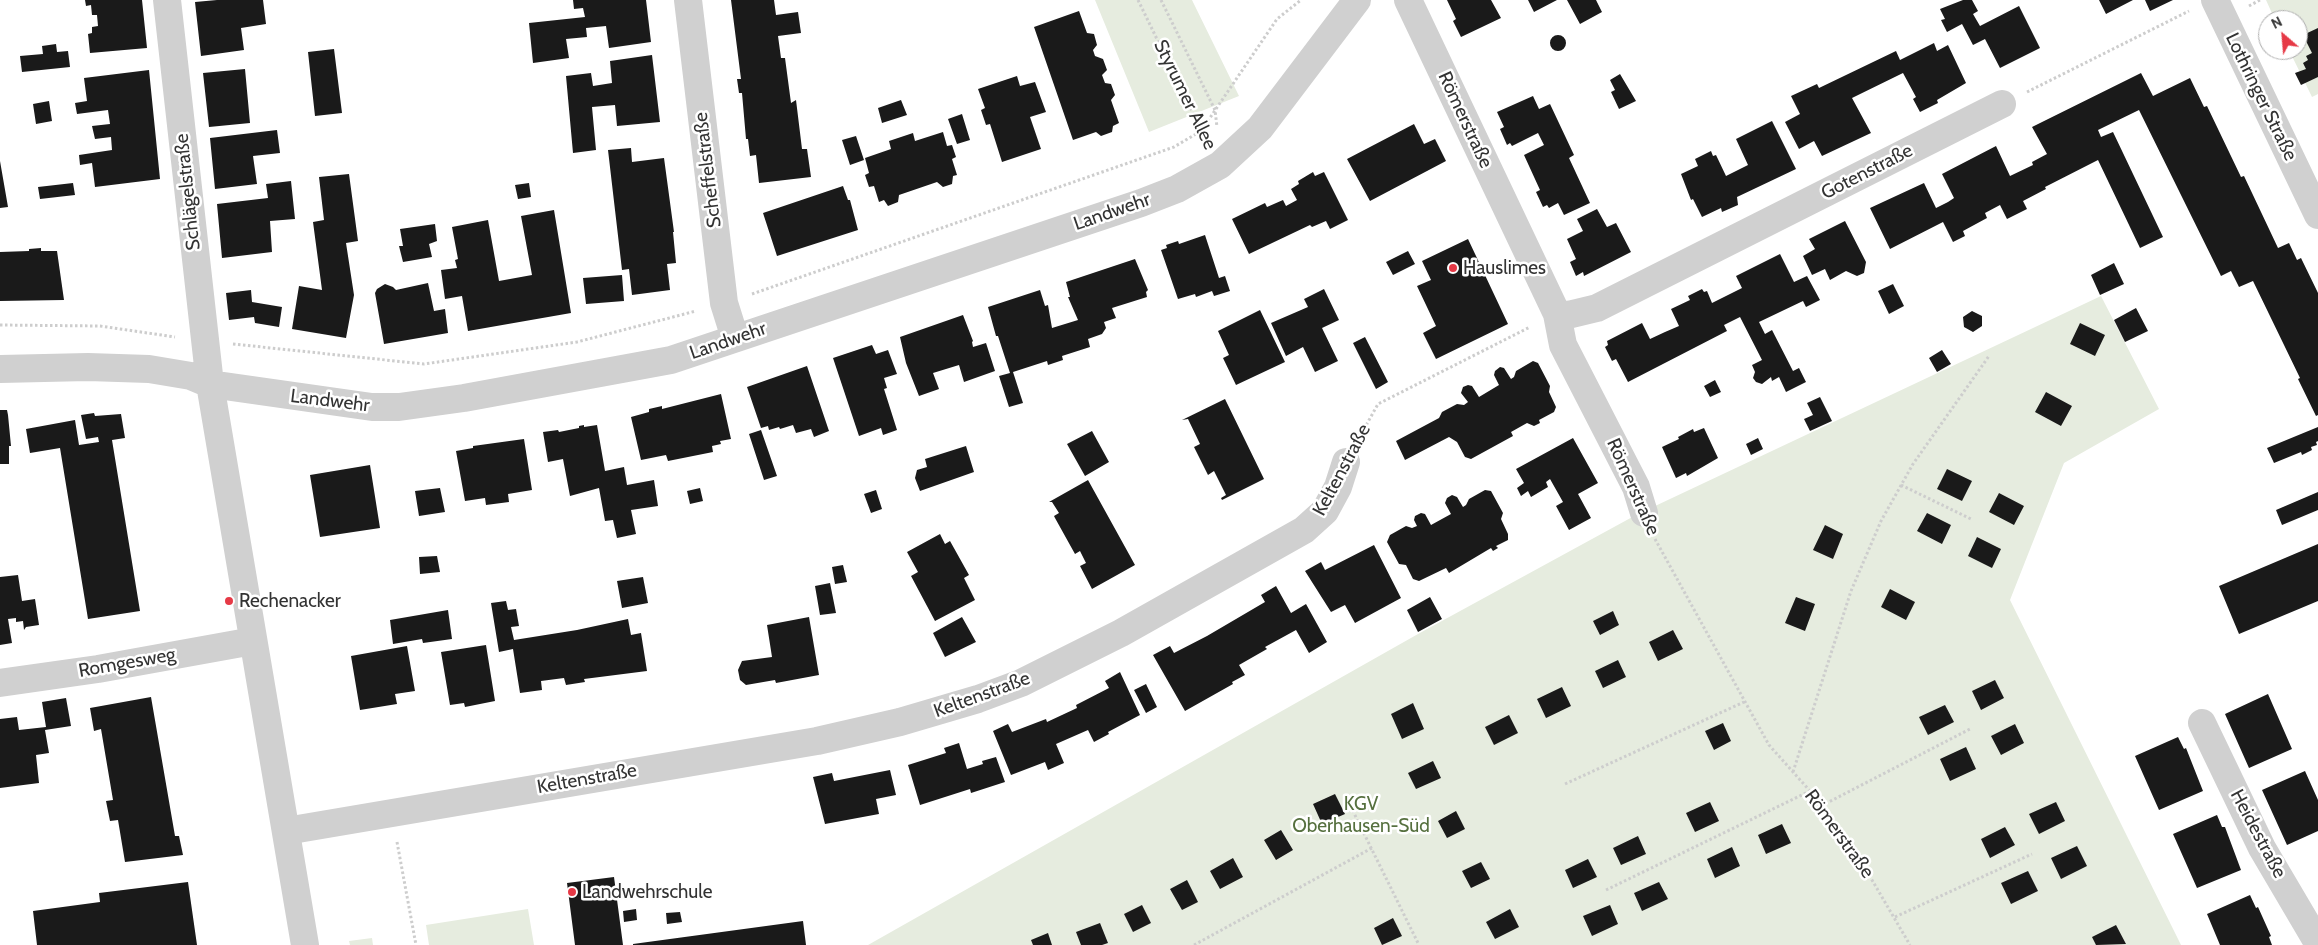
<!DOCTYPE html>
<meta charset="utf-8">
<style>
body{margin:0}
#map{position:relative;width:2318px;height:945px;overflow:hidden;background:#fff;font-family:Cabin,sans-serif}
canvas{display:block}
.north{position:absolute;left:2258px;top:10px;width:50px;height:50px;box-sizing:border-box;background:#fff;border:1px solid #adadad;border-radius:50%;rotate:333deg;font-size:14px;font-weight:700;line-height:20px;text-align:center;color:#333}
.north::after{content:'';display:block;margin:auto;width:18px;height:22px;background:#e63946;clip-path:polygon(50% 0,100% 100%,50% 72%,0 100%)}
</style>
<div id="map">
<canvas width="2318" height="945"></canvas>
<div class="north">N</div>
</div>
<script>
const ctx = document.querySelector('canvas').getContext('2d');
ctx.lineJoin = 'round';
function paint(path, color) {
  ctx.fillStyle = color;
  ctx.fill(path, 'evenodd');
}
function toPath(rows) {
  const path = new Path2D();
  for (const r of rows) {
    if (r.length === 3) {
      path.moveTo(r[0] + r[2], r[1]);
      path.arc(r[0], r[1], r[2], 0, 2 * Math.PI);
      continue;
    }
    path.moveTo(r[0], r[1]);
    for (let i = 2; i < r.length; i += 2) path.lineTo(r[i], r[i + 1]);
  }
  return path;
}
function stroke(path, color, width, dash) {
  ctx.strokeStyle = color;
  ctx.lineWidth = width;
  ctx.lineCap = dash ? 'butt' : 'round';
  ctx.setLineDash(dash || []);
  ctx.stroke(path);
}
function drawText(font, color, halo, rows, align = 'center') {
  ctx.font = font + ' Cabin,sans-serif';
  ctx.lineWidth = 5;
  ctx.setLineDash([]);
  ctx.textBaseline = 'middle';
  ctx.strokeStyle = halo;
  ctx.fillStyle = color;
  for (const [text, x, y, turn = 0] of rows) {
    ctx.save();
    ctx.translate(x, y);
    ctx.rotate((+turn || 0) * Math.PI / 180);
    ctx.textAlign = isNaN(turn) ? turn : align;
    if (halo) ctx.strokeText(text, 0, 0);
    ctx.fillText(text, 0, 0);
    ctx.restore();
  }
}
paint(toPath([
 [1095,0,1192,0,1239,96,1149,132],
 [2266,0,2318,0,2318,94,2312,97,2289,50,2298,50,2298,20,2275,20],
 [2101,296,2159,409,2064,463,2010,600,2181,945,868,945,1418,634,1636,515],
 [528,909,534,945,429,945,426,925],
 [372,938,373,945,350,945,349,941]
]), '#e6ecdf');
paint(toPath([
 [85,0,142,0,147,48,90,53,88,34,92,33,92,27,98,26,97,15,92,15,91,5,86,6],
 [217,0,263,0,266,24,241,28,244,50,201,56,195,2],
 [573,0,646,0,651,42,609,48,606,26,586,28,587,37,566,39,569,58,533,63,529,23,585,17,583,8,574,9],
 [731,0,774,0,776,15,798,12,801,33,778,36,781,58,785,58,791,103,796,100,802,149,807,149,811,177,759,183,756,155,750,156,748,139,746,139,742,93,739,93,737,79,741,79],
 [1447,0,1491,0,1501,18,1461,37,1453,21,1456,19],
 [1528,0,1557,0,1534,12],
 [1567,0,1596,0,1602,12,1580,24],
 [1963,0,1972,0,1978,11,1973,14,1980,26,2019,6,2040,48,2000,68,1985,39,1973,45,1962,24,1947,32,1941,20,1945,19,1940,9],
 [2099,0,2133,0,2106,14],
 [2145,0,2173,0,2150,11],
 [1079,11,1087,33,1094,34,1097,45,1093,50,1095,56,1103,59,1107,70,1102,75,1105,83,1111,84,1115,95,1111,100,1119,123,1113,126,1112,132,1101,136,1096,132,1073,140,1034,27],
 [2318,28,2318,77,2301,85,2295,73,2306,69,2303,63,2308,60,2306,56,2312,53,2303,35],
 [1558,43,8],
 [1934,43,1937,51,1948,45,1966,83,1937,100,1938,103,1920,112,1913,99,1916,97,1903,73,1852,98,1871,133,1822,156,1814,141,1799,149,1785,122,1800,114,1791,96,1817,84,1819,88,1896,51,1900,60],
 [56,44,57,52,68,51,70,67,22,72,20,56,43,54,42,46],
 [334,49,342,113,315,116,308,52],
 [652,55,660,122,617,126,615,105,592,107,596,150,573,153,566,76,591,73,593,86,612,83,610,61],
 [245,69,250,123,209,127,203,73],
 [149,70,160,179,95,187,92,163,80,165,79,155,112,150,111,137,95,139,92,126,110,124,108,110,77,114,75,103,87,101,84,78],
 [2141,73,2153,96,2190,78,2204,107,2207,106,2241,177,2244,176,2278,248,2289,243,2297,260,2301,258,2318,293,2318,415,2316,416,2298,379,2300,378,2253,281,2239,287,2231,271,2221,276,2139,110,2098,130,2101,137,2113,132,2163,237,2140,248,2098,160,2045,187,2046,189,2023,201,2027,209,2007,219,2000,205,1985,213,1987,218,1963,231,1965,236,1953,242,1943,222,1890,249,1870,208,1924,183,1936,208,1948,202,1954,198,1942,174,1996,146,2010,176,2033,165,2032,162,2047,154,2032,127],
 [1620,74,1636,101,1619,109,1611,92,1615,90,1610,80],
 [1017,76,1020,86,1035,82,1046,112,1030,117,1041,149,1002,162,990,124,986,125,981,110,985,108,978,89],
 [1533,96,1539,109,1550,104,1574,155,1569,158,1590,203,1564,215,1558,203,1549,208,1547,205,1543,207,1536,192,1540,190,1524,155,1544,145,1538,133,1512,146,1510,143,1507,145,1500,129,1504,127,1497,112],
 [901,100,907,115,882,123,878,108],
 [49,101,52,121,36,124,33,104],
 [962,114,970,140,957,144,948,119],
 [1772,121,1796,169,1737,197,1738,205,1722,212,1721,208,1702,217,1693,199,1691,200,1681,174,1698,166,1695,159,1711,151,1713,156,1716,155,1726,176,1748,165,1736,139],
 [1414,124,1424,144,1435,139,1446,161,1370,201,1347,159],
 [277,130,280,153,253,156,257,184,215,189,210,138],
 [943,132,947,146,952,145,956,157,952,159,957,175,953,176,952,184,943,187,937,182,899,195,898,202,888,206,884,200,879,202,874,186,869,187,865,175,869,173,865,158,891,149,889,141,913,133,915,141],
 [856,136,864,160,850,165,842,140],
 [631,148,632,162,664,158,674,232,673,232,676,263,667,264,670,290,632,295,629,269,622,270,608,150],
 [0,161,8,207,0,208],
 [1313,172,1315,176,1324,172,1348,220,1330,229,1326,221,1312,227,1310,225,1249,254,1232,219,1265,203,1267,207,1283,200,1286,206,1297,200,1291,189,1299,184,1298,181],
 [349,174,358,241,346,243,354,295,346,338,292,329,299,286,322,290,313,222,324,220,319,177],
 [291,181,295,219,270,221,272,252,222,258,217,204,268,198,266,184],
 [73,183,75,195,40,199,38,187],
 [529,183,531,197,518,199,515,185],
 [843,186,848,200,850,200,858,230,777,256,763,213],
 [1597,209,1607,227,1616,223,1631,252,1584,276,1583,272,1576,276,1570,262,1576,259,1567,239,1583,231,1577,219],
 [554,210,571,313,468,331,462,296,445,299,441,270,457,268,455,260,458,259,452,227,488,220,499,281,532,275,521,216],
 [1845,221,1866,262,1864,273,1857,276,1846,271,1830,280,1825,269,1812,275,1803,256,1815,249,1809,239],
 [435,224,437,241,429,244,432,257,403,262,399,246,403,246,400,229],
 [1205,235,1219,278,1225,276,1230,291,1214,296,1212,291,1196,297,1195,294,1178,299,1161,250,1167,248,1166,245,1178,241,1179,244],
 [1468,239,1508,324,1436,359,1423,333,1436,326,1417,286,1431,280,1422,261],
 [41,248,41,251,57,251,64,300,0,301,0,252,29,251,29,249],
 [1408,251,1415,264,1393,275,1386,262],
 [1780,254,1794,282,1807,276,1820,300,1806,307,1803,301,1759,322,1765,334,1772,330,1793,371,1799,368,1806,382,1786,392,1779,377,1772,381,1771,377,1762,384,1756,382,1753,378,1755,372,1752,365,1762,360,1740,317,1724,325,1727,331,1628,382,1616,359,1612,361,1605,347,1608,345,1607,341,1642,323,1650,339,1665,332,1679,326,1671,309,1690,300,1688,296,1702,289,1704,292,1707,291,1712,303,1742,288,1736,276],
 [1135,259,1148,290,1146,292,1147,297,1112,308,1116,318,1104,322,1106,328,1102,334,1088,339,1090,347,1062,356,1063,360,1048,365,1047,361,1013,372,1023,403,1009,407,999,376,1010,373,998,336,996,336,988,307,1040,290,1045,306,1048,305,1052,328,1078,320,1068,297,1070,297,1066,282],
 [2114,263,2124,284,2100,295,2091,275],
 [622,275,624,301,586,304,583,278],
 [428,283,434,311,445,309,448,333,384,344,375,293,377,289,385,284,393,287,396,290],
 [1893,284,1904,306,1889,314,1878,291],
 [1324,289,1339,320,1322,328,1338,361,1315,372,1303,347,1286,356,1271,323,1308,307,1304,299],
 [251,290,252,302,282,307,279,327,255,323,254,317,229,320,226,293],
 [2136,308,2148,331,2125,342,2114,320],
 [1260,310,1285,362,1236,385,1223,358,1229,355,1218,331],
 [1972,311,1982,316,1982,326,1973,332,1964,327,1963,317],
 [963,315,973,341,972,342,973,347,986,343,995,371,964,382,959,365,933,373,939,389,919,396,906,363,900,337],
 [2080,323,2105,335,2095,356,2070,344],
 [1365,337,1388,382,1376,389,1353,343],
 [872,345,876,354,888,350,897,374,884,378,887,388,884,389,897,430,883,435,881,428,859,436,833,358],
 [1942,350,1951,364,1937,372,1929,358],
 [1533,361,1538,363,1550,386,1549,392,1556,407,1554,412,1539,420,1540,423,1534,426,1527,423,1511,432,1513,436,1471,459,1465,457,1457,442,1449,437,1405,460,1396,441,1439,418,1442,412,1457,404,1464,405,1468,402,1461,393,1463,387,1468,385,1472,386,1479,397,1499,385,1494,375,1495,371,1500,367,1504,368,1511,379,1514,377,1516,371],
 [807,366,829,431,814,437,811,429,796,433,793,425,780,429,779,427,769,430,768,426,761,428,747,387],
 [1715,380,1721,392,1710,397,1704,386],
 [2046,392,2072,406,2061,426,2035,412],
 [721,394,731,439,720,441,721,444,712,446,713,452,668,461,666,455,641,460,631,417,649,412,649,409,662,406,662,409],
 [1820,397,1832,421,1810,431,1804,419,1813,415,1807,403],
 [1225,399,1264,479,1222,500,1221,498,1226,495,1214,471,1208,475,1194,447,1200,444,1188,419,1182,420],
 [0,410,7,410,8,415,11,446,9,446,9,464,0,464],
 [94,413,95,416,121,414,125,438,112,440,140,611,88,619,60,448,30,453,26,429,75,420,79,445,99,442,98,437,86,439,81,415],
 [584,425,584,427,597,425,605,471,624,467,627,485,654,480,658,506,631,510,636,534,617,538,613,520,605,521,599,488,570,496,563,459,548,462,543,432,558,430,559,432,579,428,579,426],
 [2318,427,2318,441,2316,442,2317,445,2311,447,2312,450,2302,455,2301,452,2274,463,2267,448],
 [1704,428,1718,458,1687,476,1686,473,1676,478,1662,447,1679,439,1678,437,1693,429,1694,432],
 [761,430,777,476,764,480,749,434],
 [1092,431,1109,462,1085,476,1067,444],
 [1573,438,1598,483,1578,494,1591,518,1569,530,1556,506,1563,502,1550,479,1546,482,1548,487,1531,497,1528,491,1521,496,1517,488,1524,483,1516,469],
 [1758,438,1763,449,1751,455,1746,444],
 [524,439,532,490,508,494,509,502,486,505,485,498,465,501,456,451,473,448,473,446],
 [966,446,974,472,920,491,915,478,917,470,927,467,925,459],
 [370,465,380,528,320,537,310,475],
 [1947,469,1972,481,1962,501,1937,489],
 [1088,480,1135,565,1092,589,1080,566,1086,563,1080,551,1075,554,1055,518,1054,516,1059,513,1052,502,1049,502],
 [440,488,445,512,419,516,415,491],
 [700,488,703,501,690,504,687,491],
 [876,490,882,509,871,513,864,494],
 [1485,490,1491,491,1503,513,1501,519,1508,534,1508,540,1496,546,1498,548,1493,551,1491,548,1449,573,1446,568,1419,581,1413,579,1406,565,1399,564,1387,542,1390,535,1406,526,1412,528,1417,526,1414,520,1415,516,1421,513,1425,514,1431,525,1451,514,1445,503,1447,498,1452,495,1457,497,1463,507,1466,505,1469,499],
 [2318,492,2318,510,2282,525,2276,510],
 [1999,493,2024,506,2014,525,1989,512],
 [1927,513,1951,525,1942,544,1917,531],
 [1825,525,1843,534,1833,559,1813,550],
 [940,534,945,544,950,541,969,575,964,578,975,600,935,621,911,576,918,572,907,552],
 [1977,537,2001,549,1992,568,1968,556],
 [2318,544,2318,601,2239,634,2219,586],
 [1374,545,1401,598,1355,623,1345,605,1331,612,1305,571,1321,562,1325,570],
 [437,556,440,572,420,574,419,557],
 [843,565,847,582,835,584,832,567],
 [18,575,22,601,35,599,39,625,26,627,24,630,23,621,16,622,16,618,8,619,12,643,0,645,0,577],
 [643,577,648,603,622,608,617,581],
 [830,583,836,613,820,615,815,586],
 [1276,586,1291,613,1306,604,1327,642,1309,653,1296,630,1265,647,1267,649,1239,665,1245,675,1232,682,1233,684,1185,711,1153,655,1170,646,1174,653,1207,636,1265,602,1261,595],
 [1890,589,1915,602,1906,620,1881,607],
 [1430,597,1442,619,1418,632,1407,610],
 [1796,597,1815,604,1805,631,1785,623],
 [506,601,508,610,516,609,519,626,511,627,514,640,577,630,628,619,631,635,641,633,647,671,584,679,585,682,566,685,564,678,541,681,542,690,520,693,513,649,499,652,491,603],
 [448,610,452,639,423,643,422,639,393,644,390,620],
 [1613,611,1619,625,1600,635,1593,621],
 [809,617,819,675,776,683,775,680,746,685,740,680,738,670,742,661,772,657,767,625],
 [962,617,976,642,945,657,933,633],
 [1673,630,1683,649,1658,661,1649,642],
 [486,645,495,701,465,707,464,703,450,705,441,652],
 [407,646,415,691,395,694,397,704,360,710,351,656],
 [1618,660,1626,677,1603,688,1595,671],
 [1120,672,1140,715,1108,732,1109,734,1094,742,1088,730,1056,744,1064,763,1048,770,1045,762,1011,775,993,731,1008,724,1012,732,1046,719,1047,722,1077,708,1076,705,1109,688,1105,681],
 [1995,680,2004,698,1981,710,1972,691],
 [1146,684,1157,707,1146,713,1134,690],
 [1562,687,1571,706,1546,718,1537,699],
 [2268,694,2292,749,2249,768,2225,714],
 [151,697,175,836,179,836,183,855,125,862,118,820,110,821,106,801,113,800,101,729,94,731,90,708],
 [66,698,71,726,45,730,49,753,36,755,39,783,0,788,0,719,17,717,19,730,46,727,42,702],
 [1413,703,1424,729,1402,739,1391,714],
 [1945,705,1954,722,1928,735,1919,717],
 [1509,715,1518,733,1494,745,1485,727],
 [1723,723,1731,741,1714,750,1705,731],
 [2015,724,2024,743,2001,755,1991,736],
 [2178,737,2184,749,2186,748,2203,791,2159,810,2135,756],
 [959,743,967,769,983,764,982,761,996,757,1005,782,971,793,970,789,920,805,908,765,946,753,944,748],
 [1966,747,1976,769,1950,781,1940,759],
 [1433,761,1441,778,1416,789,1408,773],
 [890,770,896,795,876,799,879,814,825,824,813,777,832,773,834,781],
 [2305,771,2318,800,2318,831,2287,845,2262,790],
 [1335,794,1345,814,1322,824,1313,804],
 [1710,802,1719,821,1695,832,1686,813],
 [2056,802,2065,821,2039,834,2029,814],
 [1456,811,1465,829,1447,838,1438,821],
 [2217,815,2222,827,2225,827,2241,870,2197,888,2173,834],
 [1782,824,1791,843,1766,854,1758,835],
 [2005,827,2015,845,1990,858,1981,839],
 [1281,830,1293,850,1276,860,1264,840],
 [1638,836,1646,854,1621,865,1613,848],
 [2077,846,2087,866,2061,879,2051,858],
 [1732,847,1740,866,1715,878,1707,859],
 [1233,858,1243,877,1220,889,1210,871],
 [1588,859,1597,877,1573,888,1565,870],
 [1481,862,1490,879,1471,888,1462,871],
 [2028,871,2038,891,2011,904,2001,883],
 [614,877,623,945,575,945,567,883],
 [1187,880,1198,902,1182,910,1170,889],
 [188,882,197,945,37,945,33,911,100,902,99,893],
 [1659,882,1668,899,1642,911,1634,893],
 [2250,895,2256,908,2258,907,2271,936,2269,937,2272,945,2220,945,2207,914],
 [1142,905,1151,923,1133,932,1124,914],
 [1610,905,1618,924,1592,936,1583,916],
 [636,909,637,920,624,922,623,911],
 [1510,909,1519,927,1495,939,1486,922],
 [680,912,682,922,667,924,666,913],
 [1393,918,1402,936,1382,945,1374,928],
 [803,921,806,945,633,945,633,944],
 [1100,923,1108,943,1102,945,1081,945,1076,932],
 [2116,925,2126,944,2096,945,2092,937],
 [1048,933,1052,945,1033,945,1031,940]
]), '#1a1a1a');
stroke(toPath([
 [1138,0,1205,138],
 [1161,0,1215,110,1217,127],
 [2249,6,2260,0],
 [2027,92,2189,11],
 [752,294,1174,147,1201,131,1277,19,1301,0],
 [0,325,100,326,175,337],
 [233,344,424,364,577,342,696,311],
 [1359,438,1378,404,1530,327],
 [1901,485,1971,519],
 [1655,539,1769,745,1810,791,1865,868,1910,945],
 [1793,772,1851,591,1881,521,1913,464,1989,356],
 [1565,784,1744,702],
 [1346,797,1419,945],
 [1821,806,1970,729],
 [397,842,416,945],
 [1606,890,1810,791],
 [1895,917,2032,854],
 [1194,945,1372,848]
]), '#cdcdcd', 3, [2.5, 2.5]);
stroke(toPath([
 [167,0,210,384,305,945],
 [688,0,724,303,735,338],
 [1408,0,1557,314,1563,345,1636,487,1644,513],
 [2215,0,2318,215],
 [1557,314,1568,315,1597,308,2002,104],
 [0,369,88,367,149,369,191,376,210,384,372,407,399,407,464,398,671,360,1141,203,1177,189,1220,165,1260,128,1357,0],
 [0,683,98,669,253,641],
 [2202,723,2262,848,2318,943],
 [286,831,817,741,900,722,978,699,1021,683,1121,633,1304,530,1325,511,1338,487,1346,462]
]), '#d0d0d0', 28);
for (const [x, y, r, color] of [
 [1453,268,5,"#e63946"],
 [229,601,5,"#e63946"],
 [572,892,5,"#e63946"]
]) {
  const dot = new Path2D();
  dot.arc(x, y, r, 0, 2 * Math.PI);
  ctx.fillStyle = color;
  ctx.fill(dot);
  stroke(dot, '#fff', 2);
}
drawText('19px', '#333', '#fff', [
 ["Styrumer Allee",1185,95,64],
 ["Lothringer Straße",2261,97,64],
 ["Römerstraße",1465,120,65],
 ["Scheffelstraße",708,170,-97],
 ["Gotenstraße",1867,172,-27],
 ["Schlägelstraße",188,192,-96],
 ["Landwehr",1112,212,-19],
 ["Landwehr",728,341,-19],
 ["Landwehr",330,401,7],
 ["Keltenstraße",1342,470,-62],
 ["Römerstraße",1633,487,66],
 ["Romgesweg",127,663,-10],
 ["Keltenstraße",982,695,-20],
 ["Keltenstraße",587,779,-10],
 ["Römerstraße",1839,834,54],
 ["Heidestraße",2258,834,62]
]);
drawText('19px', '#333', '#fff', [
 ["Hauslimes",1463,268],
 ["Rechenacker",239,601],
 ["Landwehrschule",582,892]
], 'left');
drawText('19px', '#56703f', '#fff', [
 ["KGV",1361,804],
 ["Oberhausen-Süd",1361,826]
]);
</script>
